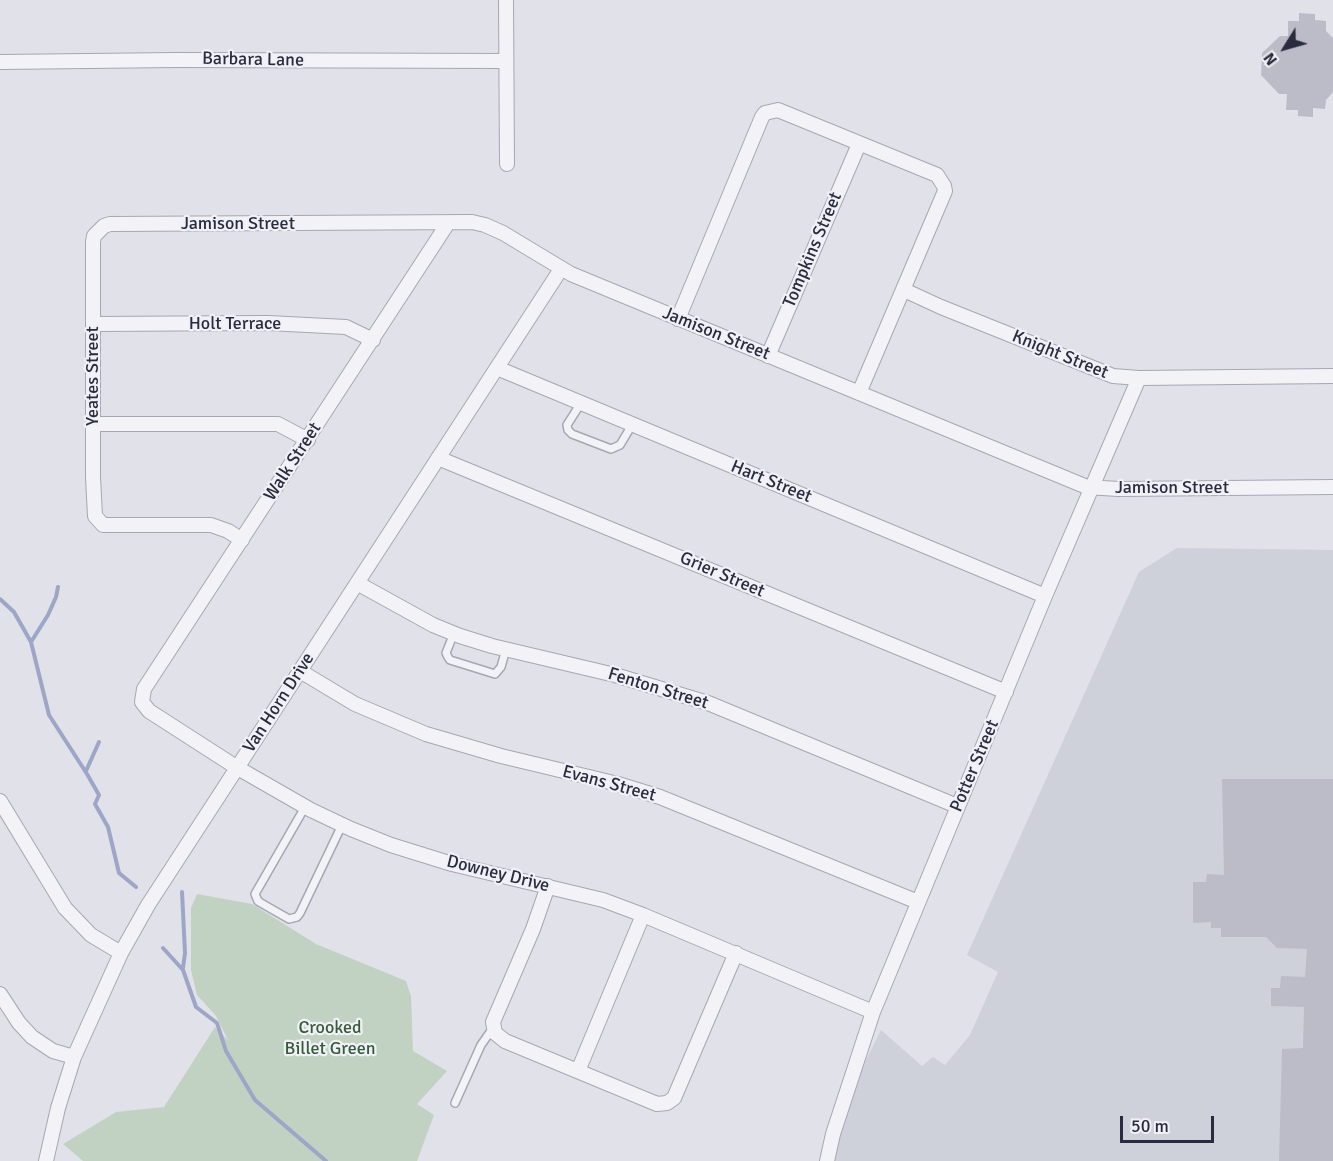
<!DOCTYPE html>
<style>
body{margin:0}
#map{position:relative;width:1333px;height:1161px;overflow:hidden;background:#e0e1e9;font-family:Signika,sans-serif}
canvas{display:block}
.north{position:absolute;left:1255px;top:18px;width:60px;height:60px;-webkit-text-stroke:4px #f0f1f6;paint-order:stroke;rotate:233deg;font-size:16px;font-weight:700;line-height:24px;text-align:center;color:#292c3f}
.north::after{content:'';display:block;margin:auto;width:21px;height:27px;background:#292c3f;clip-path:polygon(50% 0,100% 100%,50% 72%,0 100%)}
.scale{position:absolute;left:1120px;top:1116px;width:94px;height:27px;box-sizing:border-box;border:3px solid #292c3f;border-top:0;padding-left:8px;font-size:18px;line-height:21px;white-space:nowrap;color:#292c3f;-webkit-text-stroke:4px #f0f1f6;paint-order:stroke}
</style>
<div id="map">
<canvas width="1333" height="1161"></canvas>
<div class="north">N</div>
<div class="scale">50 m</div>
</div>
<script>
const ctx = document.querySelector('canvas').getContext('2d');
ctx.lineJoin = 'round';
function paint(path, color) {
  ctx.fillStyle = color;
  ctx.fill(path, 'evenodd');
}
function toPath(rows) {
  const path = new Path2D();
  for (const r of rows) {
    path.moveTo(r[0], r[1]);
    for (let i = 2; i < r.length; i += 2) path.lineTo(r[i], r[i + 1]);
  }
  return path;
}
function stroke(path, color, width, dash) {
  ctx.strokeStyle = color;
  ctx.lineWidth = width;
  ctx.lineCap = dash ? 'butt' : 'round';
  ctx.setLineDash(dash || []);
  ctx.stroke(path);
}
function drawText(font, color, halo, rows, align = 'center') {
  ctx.font = font + ' Signika,sans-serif';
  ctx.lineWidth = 4.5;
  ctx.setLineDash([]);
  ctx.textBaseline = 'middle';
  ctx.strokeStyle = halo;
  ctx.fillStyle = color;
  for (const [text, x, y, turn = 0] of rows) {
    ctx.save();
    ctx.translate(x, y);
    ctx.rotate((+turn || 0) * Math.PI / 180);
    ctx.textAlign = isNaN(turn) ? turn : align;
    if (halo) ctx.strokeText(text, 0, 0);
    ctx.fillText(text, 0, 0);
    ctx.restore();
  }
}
paint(toPath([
 [1177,548,1333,550,1333,1161,835,1161,836,1144,857,1078,881,1030,922,1066,933,1057,945,1065,970,1035,998,972,967,955,1139,572]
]), '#ced0da');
paint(toPath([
 [197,894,252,904,316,944,406,981,411,996,413,1051,447,1071,417,1104,434,1115,417,1161,83,1161,63,1144,116,1112,164,1107,215,1027,228,1040,216,1016,197,995,191,970,191,908]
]), '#c2d2c2');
stroke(toPath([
 [0,599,14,612,31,642,49,715,87,774,99,795,95,804,108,827,119,873,136,887],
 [31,642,48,615,56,597,58,587],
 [86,771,99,742],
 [182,892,185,953,183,968],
 [163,948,183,970,196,1007,217,1023,226,1051,255,1100,326,1161]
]), '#9da6c7', 4);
paint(toPath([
 [1299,13,1315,14,1315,20,1326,21,1326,31,1333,38,1333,92,1326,100,1325,109,1313,108,1313,117,1298,116,1298,110,1286,110,1287,94,1279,94,1261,75,1262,53,1280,36,1288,36,1288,21,1299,21],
 [1222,779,1333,779,1333,1161,1279,1161,1282,1049,1303,1048,1304,1007,1271,1006,1271,988,1280,988,1281,976,1305,977,1307,949,1277,948,1266,937,1221,937,1221,928,1211,928,1211,922,1193,923,1193,882,1206,882,1207,874,1224,875]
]), '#bbbcc8');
const service = toPath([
 [581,403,567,425,568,430,572,434,611,449,620,445,632,425],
 [454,633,446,653,448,657,450,660,495,674,501,667,506,649],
 [305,807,255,894,258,901,261,903,289,919,297,917,300,913,342,825],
 [455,1103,481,1045,493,1028]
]);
const minor = toPath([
 [506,0,507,164],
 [0,62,176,60,506,61],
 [448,223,144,689,142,702,149,711,236,767,311,810,351,829,391,845,452,864,603,900,643,915,873,1012],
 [904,290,941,307,1113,376,1139,378,1333,376],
 [678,319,762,117,765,113,778,110,937,175,944,186,945,191,859,393],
 [93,324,268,323,346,327,373,340],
 [768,356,859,144],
 [497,368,1045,596],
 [94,424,278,424,308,440],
 [438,458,1006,692],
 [242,540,228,531,211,525,103,525,95,516,93,477,93,242,94,236,104,226,110,224,472,222,485,225,503,233,571,274,1087,487,1118,489,1333,487],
 [357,583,433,625,460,636,492,646,615,675,708,703,957,806],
 [300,671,355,704,426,734,501,756,618,784,660,797,918,902],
 [0,801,65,908,91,935,121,953],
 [548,886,533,929,493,1022,495,1033,505,1041,657,1104,667,1103,674,1098,736,953],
 [0,994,19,1023,32,1037,53,1051,74,1057],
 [578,1071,643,915],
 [46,1161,58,1108,74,1057,121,953,148,905,561,269],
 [827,1161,833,1134,873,1012,1045,596,1139,378]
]);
stroke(service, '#a5a7b3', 10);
stroke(minor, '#a5a7b3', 16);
stroke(service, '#f3f3f7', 7);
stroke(minor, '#f3f3f7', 14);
drawText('18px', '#292c3f', '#f0f1f6', [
 ["Barbara Lane",253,60,1],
 ["Jamison Street",238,224],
 ["Tompkins Street",813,250,-67],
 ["Holt Terrace",235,324],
 ["Jamison Street",716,334,22],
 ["Knight Street",1060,355,22],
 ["Yeates Street",93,376,-90],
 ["Walk Street",293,462,-57],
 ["Hart Street",771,482,22],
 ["Jamison Street",1172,488],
 ["Grier Street",722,575,23],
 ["Fenton Street",658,689,17],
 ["Van Horn Drive",279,703,-57],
 ["Potter Street",975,766,-67],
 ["Evans Street",609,784,15],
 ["Downey Drive",498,874,14]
]);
drawText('18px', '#375b3a', '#f0f1f6', [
 ["Crooked",330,1028],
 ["Billet Green",330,1049]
]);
</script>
